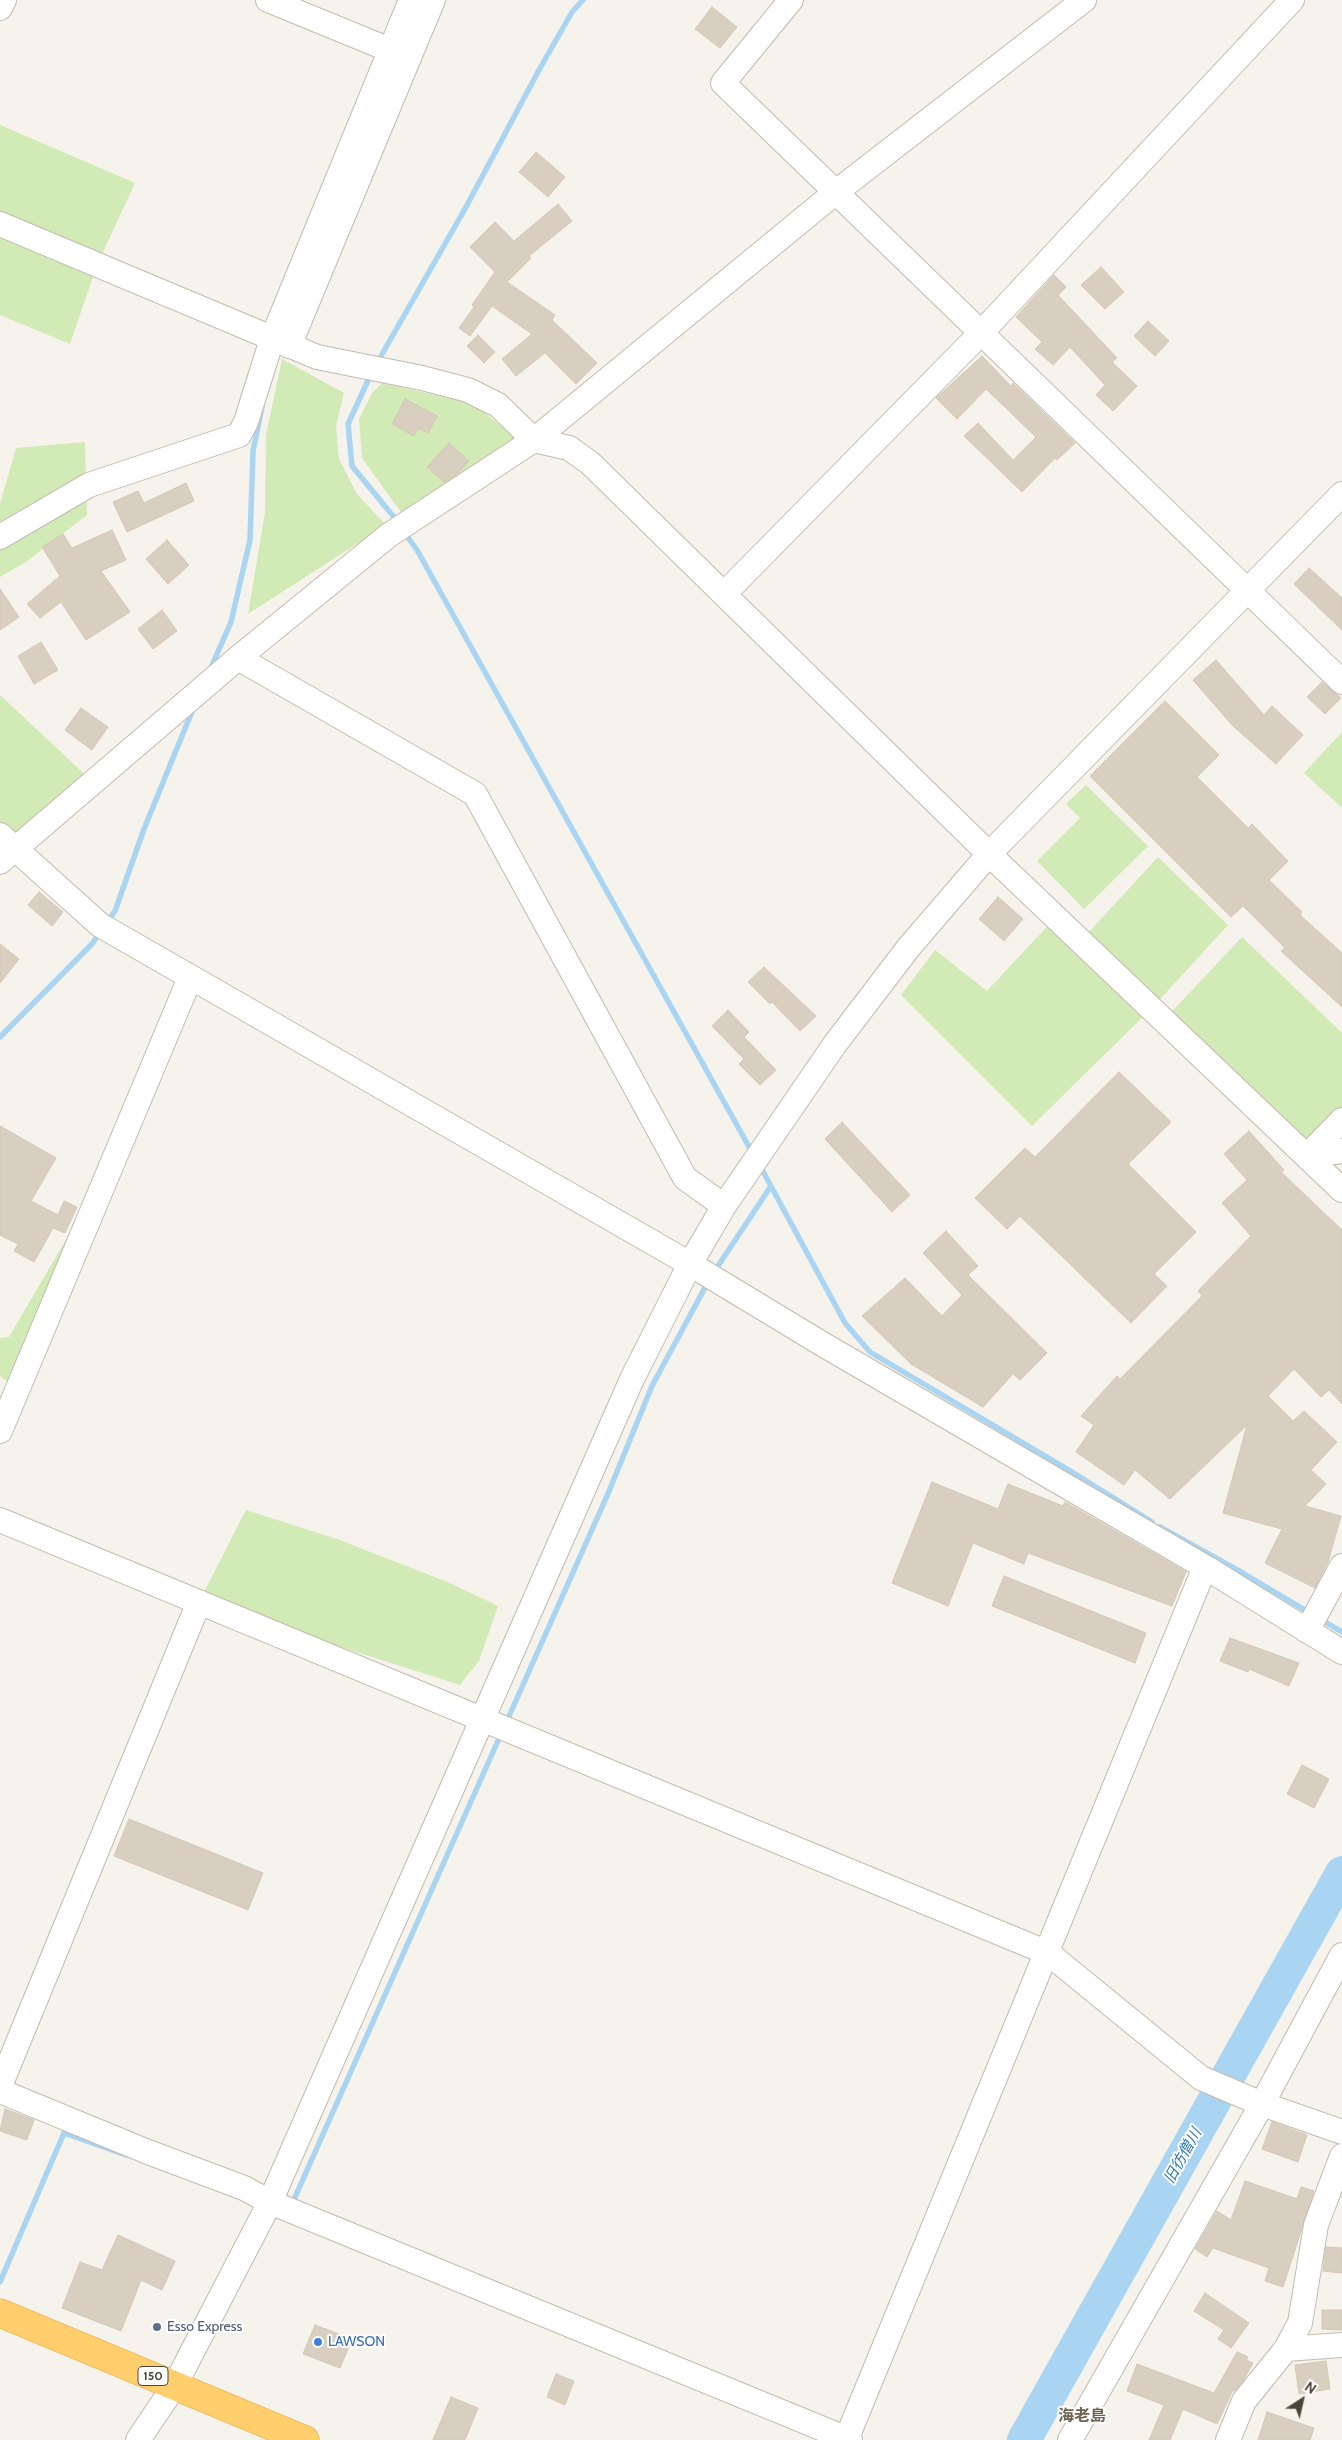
<!DOCTYPE html>
<meta charset="utf-8">
<style>
body{margin:0}
#map{position:relative;width:1342px;height:2440px;overflow:hidden;background:#f6f3ec;font-family:Cabin,sans-serif}
canvas{display:block}
.north{position:absolute;left:1277px;top:2375px;width:50px;height:50px;-webkit-text-stroke:4px #fff;paint-order:stroke;rotate:35deg;font-size:14px;font-weight:700;line-height:20px;text-align:center;color:#4b4439}
.north::after{content:'';display:block;margin:auto;width:18px;height:22px;background:#4b4439;clip-path:polygon(50% 0,100% 100%,50% 72%,0 100%)}
</style>
<div id="map">
<canvas width="1342" height="2440"></canvas>
<div class="north">N</div>
</div>
<script>
const ctx = document.querySelector('canvas').getContext('2d');
ctx.lineJoin = 'round';
function paint(path, color) {
  ctx.fillStyle = color;
  ctx.fill(path, 'evenodd');
}
function toPath(rows) {
  const path = new Path2D();
  for (const r of rows) {
    path.moveTo(r[0], r[1]);
    for (let i = 2; i < r.length; i += 2) path.lineTo(r[i], r[i + 1]);
  }
  return path;
}
function stroke(path, color, width, dash) {
  ctx.strokeStyle = color;
  ctx.lineWidth = width;
  ctx.lineCap = dash ? 'butt' : 'round';
  ctx.setLineDash(dash || []);
  ctx.stroke(path);
}
function drawText(font, color, halo, rows, align = 'center') {
  ctx.font = font + ' Cabin,"Noto Sans JP",sans-serif';
  ctx.lineWidth = 4;
  ctx.setLineDash([]);
  ctx.textBaseline = 'middle';
  ctx.strokeStyle = halo;
  ctx.fillStyle = color;
  for (const [text, x, y, turn = 0] of rows) {
    ctx.save();
    ctx.translate(x, y);
    ctx.rotate((+turn || 0) * Math.PI / 180);
    ctx.textAlign = isNaN(turn) ? turn : align;
    if (halo) ctx.strokeText(text, 0, 0);
    ctx.fillText(text, 0, 0);
    ctx.restore();
  }
}
paint(toPath([
 [0,125,135,183,97,265,70,344,0,315],
 [282,359,344,393,336,426,339,459,357,494,386,525,248,614,265,512,266,435],
 [382,383,474,404,519,441,408,522,362,458,359,419,372,393],
 [85,442,87,515,26,562,0,577,0,504,16,448],
 [0,695,93,782,20,845,0,828],
 [1342,732,1342,808,1304,773],
 [1086,785,1148,846,1084,909,1037,861,1080,818,1066,804],
 [1158,857,1228,925,1152,1008,1032,1126,901,995,935,950,987,991,1056,917,1087,934],
 [1242,937,1342,1033,1342,1120,1307,1156,1164,1020],
 [85,1207,17,1373,7,1381,0,1376,0,1338,9,1337],
 [246,1510,337,1539,450,1583,498,1606,479,1661,460,1685,199,1602]
]), '#d2eab5');
stroke(toPath([
 [377,363,466,207,539,70,572,12,583,0],
 [371,374,348,424,352,466,398,522],
 [404,532,417,550,753,1154],
 [210,670,231,622,250,540,253,451,262,407],
 [107,922,115,911,144,829,193,709],
 [0,1037,92,944,100,932],
 [759,1164,845,1323,870,1352,1072,1472,1152,1522],
 [714,1272,771,1186],
 [1160,1527,1241,1572,1310,1613],
 [1320,1619,1342,1632],
 [506,1723,607,1496,652,1386,708,1282],
 [292,2204,501,1734],
 [0,2282,64,2133,126,2155]
]), '#a9d4f2', 5.5);
stroke(toPath([
 [1024,2440,1342,1873]
]), '#a9d4f2', 34);
const building = toPath([
 [712,7,737,27,720,48,695,29,712,7],
 [536,152,565,177,548,197,519,172,536,152],
 [558,204,572,221,529,256,531,258,507,282,555,315,552,320,597,363,576,384,545,353,516,376,502,359,532,334,492,306,470,336,459,328,474,307,472,305,495,272,470,247,495,222,514,241,558,204],
 [1101,267,1124,292,1105,309,1081,285,1101,267],
 [1054,275,1066,287,1058,295,1117,358,1112,362,1137,386,1113,411,1096,395,1105,385,1070,347,1053,365,1035,349,1042,342,1016,317,1054,275],
 [1148,321,1169,341,1155,356,1134,336,1148,321],
 [478,335,495,352,484,363,467,346,478,335],
 [982,356,1011,386,1013,383,1075,443,1057,460,1055,458,1022,492,964,436,978,423,1013,460,1036,437,986,389,957,419,936,398,982,356],
 [405,399,437,416,428,433,418,428,414,436,392,424,405,399],
 [449,443,469,461,457,474,444,482,427,467,449,443],
 [186,483,194,501,127,532,113,502,138,491,144,503,186,483],
 [112,530,126,560,101,571,130,612,86,640,61,602,40,618,27,604,60,576,42,547,63,534,72,548,112,530],
 [167,540,189,565,168,584,146,559,167,540],
 [1309,568,1342,598,1342,630,1294,584,1309,568],
 [0,589,19,617,0,630,0,589],
 [162,610,177,631,153,649,138,629,162,610],
 [41,642,58,670,34,684,18,656,41,642],
 [1216,660,1264,715,1272,706,1303,735,1276,764,1232,725,1193,680,1216,660],
 [1322,682,1341,698,1325,714,1307,697,1322,682],
 [1165,701,1219,755,1197,777,1248,828,1252,824,1288,861,1269,880,1302,912,1300,915,1342,953,1342,1007,1281,951,1285,948,1243,906,1231,917,1090,776,1165,701],
 [81,708,108,727,92,750,65,730,81,708],
 [39,892,63,912,52,926,28,905,39,892],
 [998,897,1023,919,1004,941,979,919,998,897],
 [0,944,19,959,0,983,0,944],
 [764,967,816,1016,800,1031,772,1002,770,1004,748,982,764,967],
 [728,1010,749,1032,744,1037,776,1070,760,1085,739,1064,744,1059,712,1026,728,1010],
 [1119,1072,1171,1122,1128,1164,1196,1232,1154,1274,1167,1286,1131,1323,1020,1216,1007,1229,975,1198,1025,1148,1035,1157,1119,1072],
 [842,1122,910,1195,892,1212,825,1139,842,1122],
 [0,1126,56,1158,31,1201,58,1215,64,1201,77,1207,65,1233,53,1228,34,1262,14,1251,18,1244,0,1235,0,1126],
 [1249,1131,1284,1170,1281,1172,1342,1230,1342,1404,1329,1390,1321,1397,1294,1369,1268,1396,1293,1421,1304,1411,1337,1442,1311,1470,1326,1484,1305,1506,1341,1516,1328,1562,1315,1588,1265,1563,1282,1529,1223,1513,1247,1425,1170,1499,1135,1470,1124,1485,1076,1452,1094,1425,1081,1416,1117,1376,1120,1379,1202,1296,1198,1291,1251,1236,1222,1203,1247,1180,1224,1154,1249,1131],
 [946,1231,978,1266,968,1275,1047,1353,1020,1380,1013,1374,983,1407,911,1364,862,1316,905,1278,942,1316,962,1295,923,1253,946,1231],
 [932,1482,998,1509,1008,1484,1063,1506,1065,1502,1186,1572,1172,1606,1028,1553,1024,1564,973,1543,948,1606,892,1583,932,1482],
 [1004,1576,1146,1633,1135,1663,992,1606,1004,1576],
 [1230,1638,1299,1663,1289,1686,1249,1669,1248,1672,1220,1661,1230,1638],
 [1302,1765,1329,1779,1314,1808,1287,1794,1302,1765],
 [129,1819,263,1873,248,1910,114,1856,129,1819],
 [5,2109,34,2120,27,2140,0,2131,5,2109],
 [1272,2122,1307,2135,1298,2162,1262,2149,1272,2122],
 [1245,2181,1297,2199,1301,2187,1314,2191,1283,2287,1265,2281,1269,2268,1213,2248,1207,2257,1195,2249,1217,2211,1231,2220,1245,2181],
 [118,2235,175,2261,162,2290,141,2280,121,2331,62,2308,80,2262,102,2270,118,2235],
 [1326,2247,1342,2248,1342,2273,1323,2271,1326,2247],
 [1205,2293,1249,2323,1231,2348,1218,2339,1224,2330,1194,2311,1205,2293],
 [1322,2310,1342,2310,1342,2330,1322,2329,1322,2310],
 [315,2325,352,2339,340,2368,303,2354,315,2325],
 [1237,2352,1248,2357,1246,2360,1253,2363,1243,2381,1235,2391,1233,2390,1217,2424,1183,2409,1170,2440,1149,2440,1164,2405,1127,2391,1137,2364,1214,2393,1237,2352],
 [1326,2361,1330,2389,1299,2394,1295,2365,1326,2361],
 [556,2374,574,2381,565,2405,547,2397,556,2374],
 [451,2397,478,2408,465,2440,433,2440,451,2397],
 [1267,2412,1314,2428,1310,2440,1258,2440,1267,2412]
]);
paint(building, '#d8cfc1');
stroke(building, '#d3c7b4', 1);
const minor = toPath([
 [268,0,390,50],
 [791,0,723,83,1342,682],
 [0,8,4,0],
 [0,224,317,357,422,378,468,390,498,405,534,440,569,448,590,463,989,854,1342,1190],
 [289,346,433,0],
 [0,537,89,485,239,435,246,422,272,339,411,0],
 [724,594,981,333,1292,0],
 [238,658,475,794,685,1178,724,1206],
 [0,835,100,925,690,1264,824,1345,1205,1567,1342,1652],
 [0,862,238,658,389,535,534,440,836,192,1084,0],
 [1307,1156,1342,1120],
 [1307,1156,1342,1151],
 [0,1431,190,978],
 [0,1520,1048,1953,1201,2078,1262,2104,1342,2132],
 [1307,1631,1342,1566],
 [0,2086,199,1602],
 [0,2091,148,2152,244,2188,270,2202,850,2440],
 [1286,2349,1300,2323,1316,2225,1342,2156],
 [138,2440,175,2385,270,2202,632,1379,690,1264,724,1206,835,1044,909,947,989,854,1342,494],
 [846,2440,1205,1567],
 [1070,2440,1262,2104,1342,1955],
 [1228,2440,1244,2401,1286,2349,1342,2345]
]);
const highway = toPath([
 [0,2313,305,2440]
]);
stroke(minor, '#c2bbae', 26);
stroke(highway, '#e0a43c', 29);
stroke(minor, '#fff', 24);
stroke(highway, '#ffcf6e', 28);
for (const [x, y, r, color] of [
 [157,2327,5,"#5c6f8a"],
 [318,2342,5,"#3f7fe0"]
]) {
  const dot = new Path2D();
  dot.arc(x, y, r, 0, 2 * Math.PI);
  ctx.fillStyle = color;
  ctx.fill(dot);
  stroke(dot, '#fff', 2);
}
for (const [x, y, w] of [
 [153,2376,30]
]) {
  const box = new Path2D();
  box.roundRect(x - w / 2, y - 9.5, w, 19, 4);
  ctx.fillStyle = '#fff';
  ctx.fill(box);
  stroke(box, '#4b4439', 1);
}
drawText('bold 12px', '#4b4439', null, [
 ["150",153,2376]
]);
drawText('14px', '#4e5e75', '#fff', [
 ["Esso Express",167,2327]
], 'left');
drawText('14px', '#366cbe', '#fff', [
 ["LAWSON",328,2342]
], 'left');
drawText('italic 15px', '#2e7ab2', '#fff', [
 ["旧彷僧川",1183,2156,-61]
]);
drawText('bold 16px', '#6e6250', '#fff', [
 ["海老島",1082,2416]
]);
</script>
